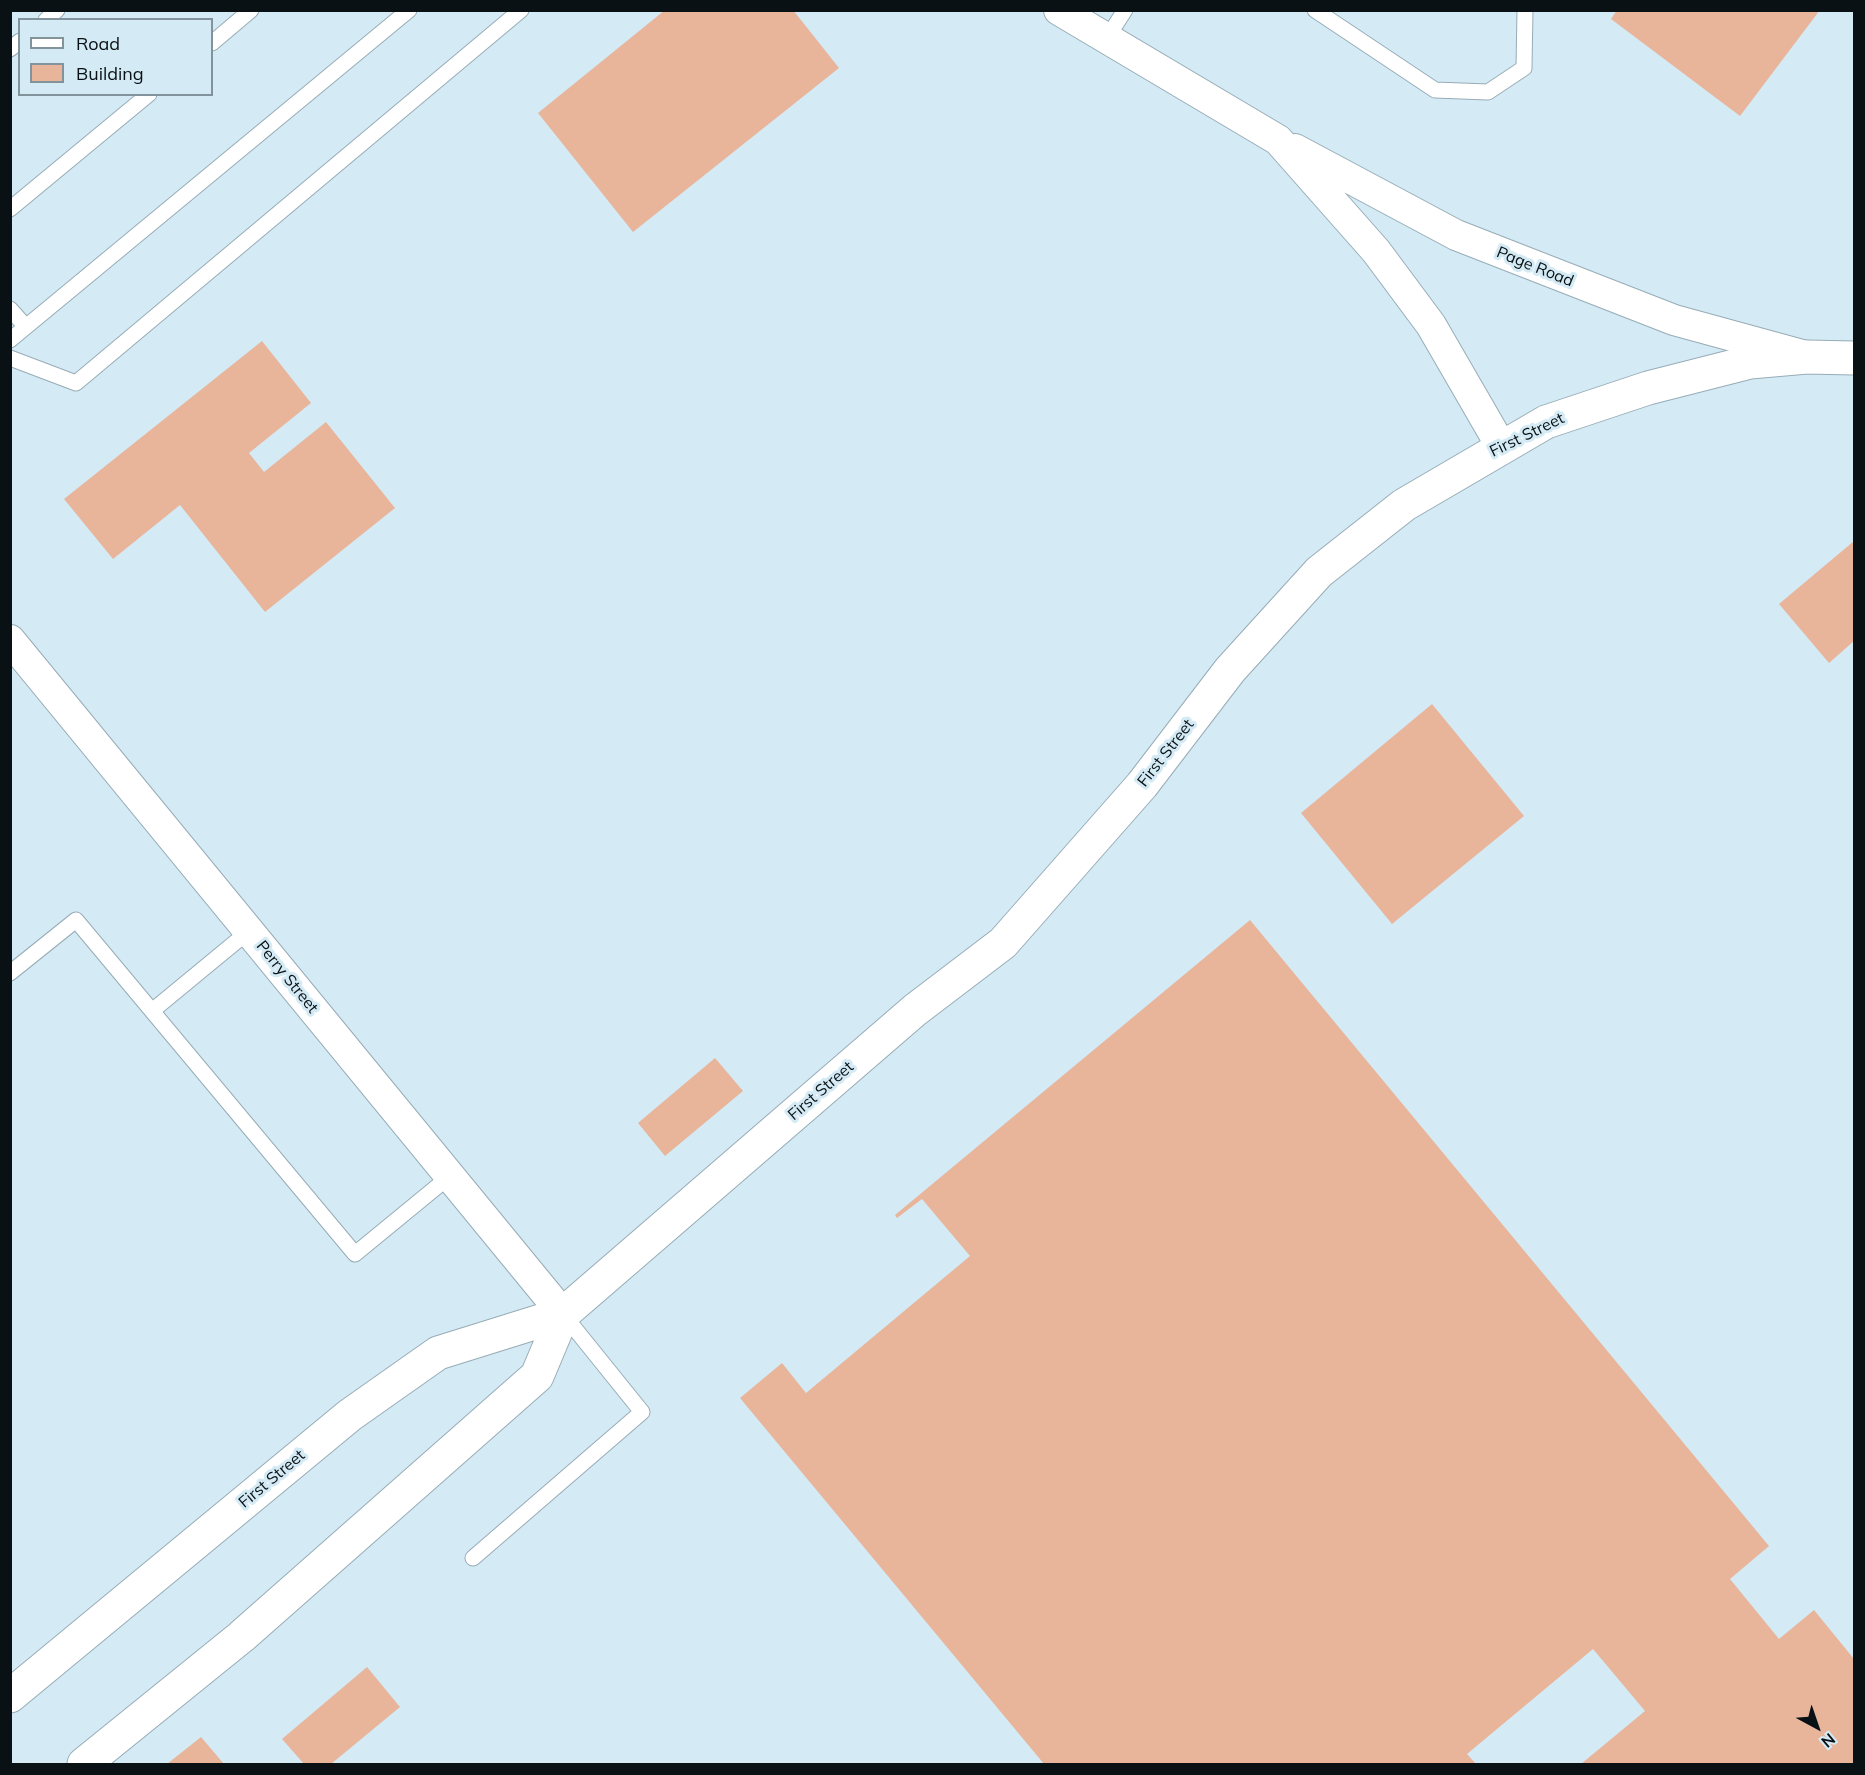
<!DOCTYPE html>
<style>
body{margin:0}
#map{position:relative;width:1865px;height:1775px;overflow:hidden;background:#d4eaf5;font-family:Mulish,sans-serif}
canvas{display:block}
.frame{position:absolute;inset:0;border:12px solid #091114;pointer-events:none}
.legend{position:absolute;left:18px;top:18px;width:195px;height:78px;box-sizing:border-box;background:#d4eaf5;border:2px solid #83939b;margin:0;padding:8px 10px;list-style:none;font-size:18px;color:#091114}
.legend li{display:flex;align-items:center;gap:12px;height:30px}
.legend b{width:30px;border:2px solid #83939b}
.north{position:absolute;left:1787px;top:1697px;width:60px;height:60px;-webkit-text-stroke:4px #d4eaf5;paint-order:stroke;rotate:140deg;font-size:16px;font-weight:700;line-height:24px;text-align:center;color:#091114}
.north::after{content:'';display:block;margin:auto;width:21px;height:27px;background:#091114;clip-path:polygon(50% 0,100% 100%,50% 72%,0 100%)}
</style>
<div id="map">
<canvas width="1865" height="1775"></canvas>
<div class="frame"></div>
<ul class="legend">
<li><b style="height:8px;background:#fff"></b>Road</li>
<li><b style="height:16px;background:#e8b59b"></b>Building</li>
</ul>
<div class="north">N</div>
</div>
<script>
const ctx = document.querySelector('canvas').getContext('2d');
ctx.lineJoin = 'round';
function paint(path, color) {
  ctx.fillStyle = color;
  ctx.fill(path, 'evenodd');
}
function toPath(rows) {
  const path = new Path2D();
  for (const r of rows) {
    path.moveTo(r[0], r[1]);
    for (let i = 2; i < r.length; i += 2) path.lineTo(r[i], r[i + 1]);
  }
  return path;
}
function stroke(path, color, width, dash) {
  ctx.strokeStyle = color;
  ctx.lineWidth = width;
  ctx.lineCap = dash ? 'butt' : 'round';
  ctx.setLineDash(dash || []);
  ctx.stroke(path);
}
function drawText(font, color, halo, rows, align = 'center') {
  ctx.font = font + ' Mulish,sans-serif';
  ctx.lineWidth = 6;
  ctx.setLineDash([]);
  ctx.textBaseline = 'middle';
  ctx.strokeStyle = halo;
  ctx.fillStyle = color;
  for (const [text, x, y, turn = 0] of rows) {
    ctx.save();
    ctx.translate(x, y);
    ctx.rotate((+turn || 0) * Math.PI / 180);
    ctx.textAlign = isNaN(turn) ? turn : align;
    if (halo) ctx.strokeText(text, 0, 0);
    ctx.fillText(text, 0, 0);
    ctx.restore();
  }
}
paint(toPath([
 [665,10,793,10,839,68,633,232,538,113],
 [1617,10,1820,10,1740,116,1611,19],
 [262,341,311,403,249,453,264,472,326,422,395,508,265,612,180,505,113,559,64,499],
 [1854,541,1854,641,1829,663,1779,604],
 [1432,704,1524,816,1392,924,1301,813],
 [1250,920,1769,1546,1730,1579,1779,1639,1814,1610,1854,1659,1854,1764,1581,1764,1645,1711,1593,1649,1467,1754,1476,1764,1044,1764,740,1398,782,1363,806,1393,970,1256,922,1199,897,1218,895,1215],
 [715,1058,743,1091,665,1156,638,1123],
 [367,1667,400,1707,331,1764,304,1764,282,1739],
 [201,1737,224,1764,167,1764]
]), '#e8b59b');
const lane = toPath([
 [1315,10,1435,90,1488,92,1524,68,1525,10],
 [46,20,57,10],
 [1107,38,1125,10],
 [212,43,251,10],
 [10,49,20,41],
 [10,209,149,94],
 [10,309,26,327],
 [10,340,409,10],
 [10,358,76,383,521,10],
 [10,973,76,920,355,1254,450,1176],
 [152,1011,249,931],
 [473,1558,642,1412,563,1314]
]);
const street = toPath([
 [1059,10,1278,140,1376,251,1431,325,1501,446],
 [1295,149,1456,235,1674,320,1802,355],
 [10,640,563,1314]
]);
const secondary = toPath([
 [10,1696,350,1415,438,1353,563,1314,915,1010,1003,943,1142,785,1230,670,1319,572,1404,505,1546,422,1648,388,1750,362,1807,357,1854,358],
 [84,1764,241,1637,537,1376,563,1314]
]);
stroke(lane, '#97acb6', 17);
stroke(street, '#97acb6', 32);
stroke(secondary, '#97acb6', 35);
stroke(lane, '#fff', 15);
stroke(street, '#fff', 30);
stroke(secondary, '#fff', 33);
drawText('16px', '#091114', '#d4eaf5', [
 ["Page Road",1535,267,22],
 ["First Street",1527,435,-26],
 ["First Street",1166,753,-52],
 ["Perry Street",287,977,51],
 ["First Street",821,1091,-41],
 ["First Street",272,1479,-40]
]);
</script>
